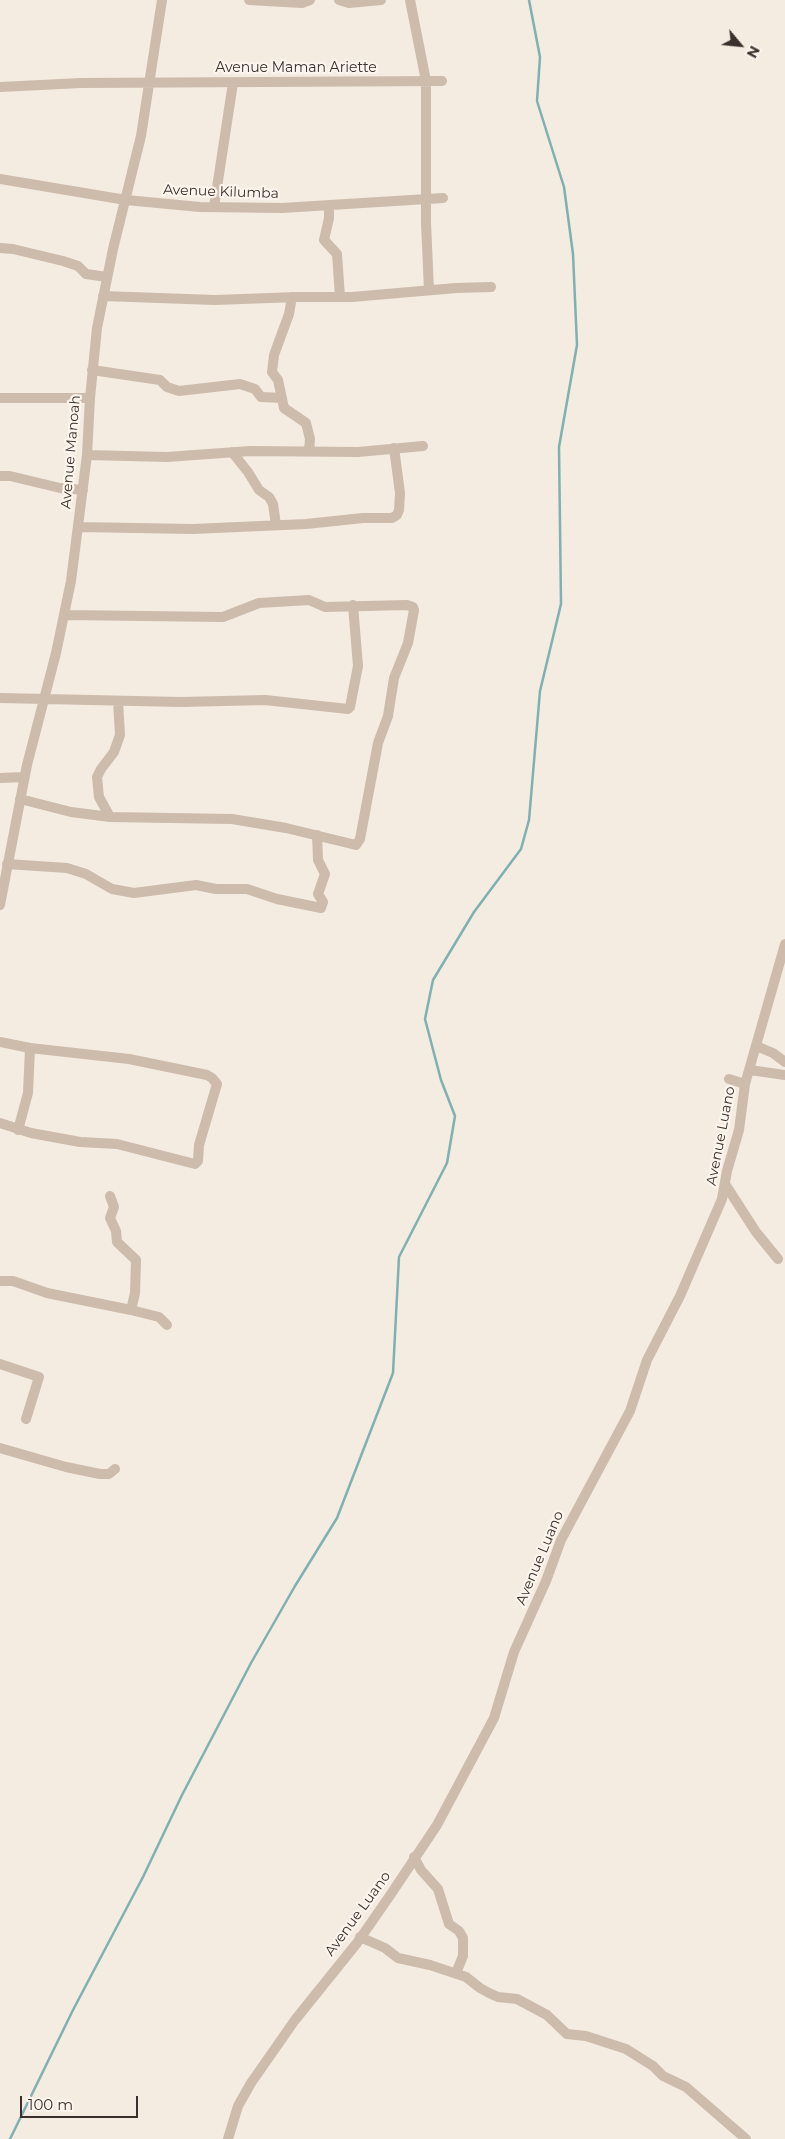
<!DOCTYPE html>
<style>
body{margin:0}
#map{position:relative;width:785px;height:2139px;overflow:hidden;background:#f4ebe1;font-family:Montserrat,sans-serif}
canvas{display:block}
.north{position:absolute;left:715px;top:20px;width:50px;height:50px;-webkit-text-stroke:4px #fbf5ee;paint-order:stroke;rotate:118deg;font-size:14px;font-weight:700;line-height:20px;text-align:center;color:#3b302b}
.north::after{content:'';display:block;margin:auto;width:18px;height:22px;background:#3b302b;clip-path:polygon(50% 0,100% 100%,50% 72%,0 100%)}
.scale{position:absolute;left:20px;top:2096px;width:118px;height:22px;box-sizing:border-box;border:2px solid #3b302b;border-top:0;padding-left:6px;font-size:15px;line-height:18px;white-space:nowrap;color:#3b302b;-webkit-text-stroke:4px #fbf5ee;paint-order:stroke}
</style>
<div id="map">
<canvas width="785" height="2139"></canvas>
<div class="north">N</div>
<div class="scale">100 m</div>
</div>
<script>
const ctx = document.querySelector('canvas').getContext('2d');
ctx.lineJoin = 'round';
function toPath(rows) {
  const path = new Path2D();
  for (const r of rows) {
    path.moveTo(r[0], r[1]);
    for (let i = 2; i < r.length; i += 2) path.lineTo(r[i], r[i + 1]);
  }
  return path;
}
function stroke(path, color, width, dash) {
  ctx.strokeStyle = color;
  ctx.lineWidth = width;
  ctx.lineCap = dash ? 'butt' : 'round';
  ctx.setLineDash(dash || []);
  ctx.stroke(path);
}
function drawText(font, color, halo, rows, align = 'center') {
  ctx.font = font + ' Montserrat,sans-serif';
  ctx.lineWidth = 4.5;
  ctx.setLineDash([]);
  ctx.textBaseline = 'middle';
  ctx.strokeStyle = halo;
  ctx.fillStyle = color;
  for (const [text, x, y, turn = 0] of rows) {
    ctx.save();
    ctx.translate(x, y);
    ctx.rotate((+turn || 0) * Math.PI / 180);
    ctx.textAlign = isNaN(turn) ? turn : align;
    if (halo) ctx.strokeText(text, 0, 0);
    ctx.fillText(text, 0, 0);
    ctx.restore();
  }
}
stroke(toPath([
 [10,2139,73,2010,143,1877,182,1795,251,1663,295,1586,337,1518,393,1373,399,1257,447,1163,455,1116,441,1080,425,1019,433,980,474,912,521,849,529,820,540,691,561,604,559,447,577,345,573,254,564,187,537,101,540,57,529,0]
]), '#7fb0b2', 2.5);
stroke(toPath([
 [249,0,302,3,310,0],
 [339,0,349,3,381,0],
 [410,0,426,81,426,223,429,290],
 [0,87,81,83,442,81],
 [0,179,126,200,200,207,282,208,443,198],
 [329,205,329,218,324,240,337,254,340,297],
 [214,207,233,83],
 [0,248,13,249,63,261,78,266,86,274,107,277],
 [103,296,215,300,297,297,352,297,456,288,491,287],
 [292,297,289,314,274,355,272,372,278,380,284,408,306,423,310,439,309,451],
 [92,370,160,380,167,387,179,391,240,384,255,389,261,397,282,398],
 [0,398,90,398],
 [232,452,248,472,259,490,269,497,273,504,276,525],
 [87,455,167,457,250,451,358,452,423,446],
 [0,476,10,476,60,488,83,490],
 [78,527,193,529,306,524,363,518,392,518,397,515,399,510,400,493,394,448],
 [0,698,181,702,265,700,348,709,350,707,358,666,353,605],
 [0,778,24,777],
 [20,799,71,812,110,817,232,819,286,828,356,845,360,839,378,743,388,716,394,678,408,643,414,610,413,607,407,605,325,607,309,600,259,603,223,617,65,615],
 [110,817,99,797,97,777,101,769,114,752,120,735,118,701],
 [7,864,67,868,86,874,112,889,134,893,196,885,216,889,247,889,277,899,321,908,323,902,318,894,325,874,318,860,317,835],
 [0,905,27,765,56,653,71,581,87,455,90,398,97,328,113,249,141,136,162,0],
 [0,1042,30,1048,129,1059,207,1075,212,1078,217,1084,199,1145,198,1161,195,1164,117,1144,80,1142,31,1133,0,1123],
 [756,1046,773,1053,785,1062],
 [750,1070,785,1075],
 [729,1079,745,1084],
 [18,1130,28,1093,30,1048],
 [725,1184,756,1232,778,1259],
 [110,1196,114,1207,110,1218,116,1231,117,1242,136,1260,135,1293,131,1310],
 [0,1281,13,1281,47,1293,131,1310,159,1317,167,1325],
 [0,1364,39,1377,26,1419],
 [0,1448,66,1467,100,1474,109,1474,115,1469],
 [414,1857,421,1870,438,1889,449,1924,459,1931,463,1938,463,1956,456,1973],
 [360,1937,385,1948,398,1958,430,1965,466,1977,480,1988,489,1993,498,1997,517,1999,547,2015,567,2034,586,2036,626,2049,653,2066,663,2076,686,2087,746,2139],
 [228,2139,238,2106,251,2083,295,2020,357,1943,391,1894,437,1825,494,1718,514,1652,546,1581,561,1540,630,1411,647,1360,680,1296,722,1199,727,1171,739,1130,745,1084,785,944]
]), '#cdbbac', 10);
drawText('14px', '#3b302b', '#fbf5ee', [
 ["Avenue Maman Ariette",296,68],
 ["Avenue Kilumba",221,192,2],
 ["Avenue Manoah",71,452,-85],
 ["Avenue Luano",721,1136,-79],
 ["Avenue Luano",540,1558,-67],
 ["Avenue Luano",358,1914,-54]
]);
</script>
